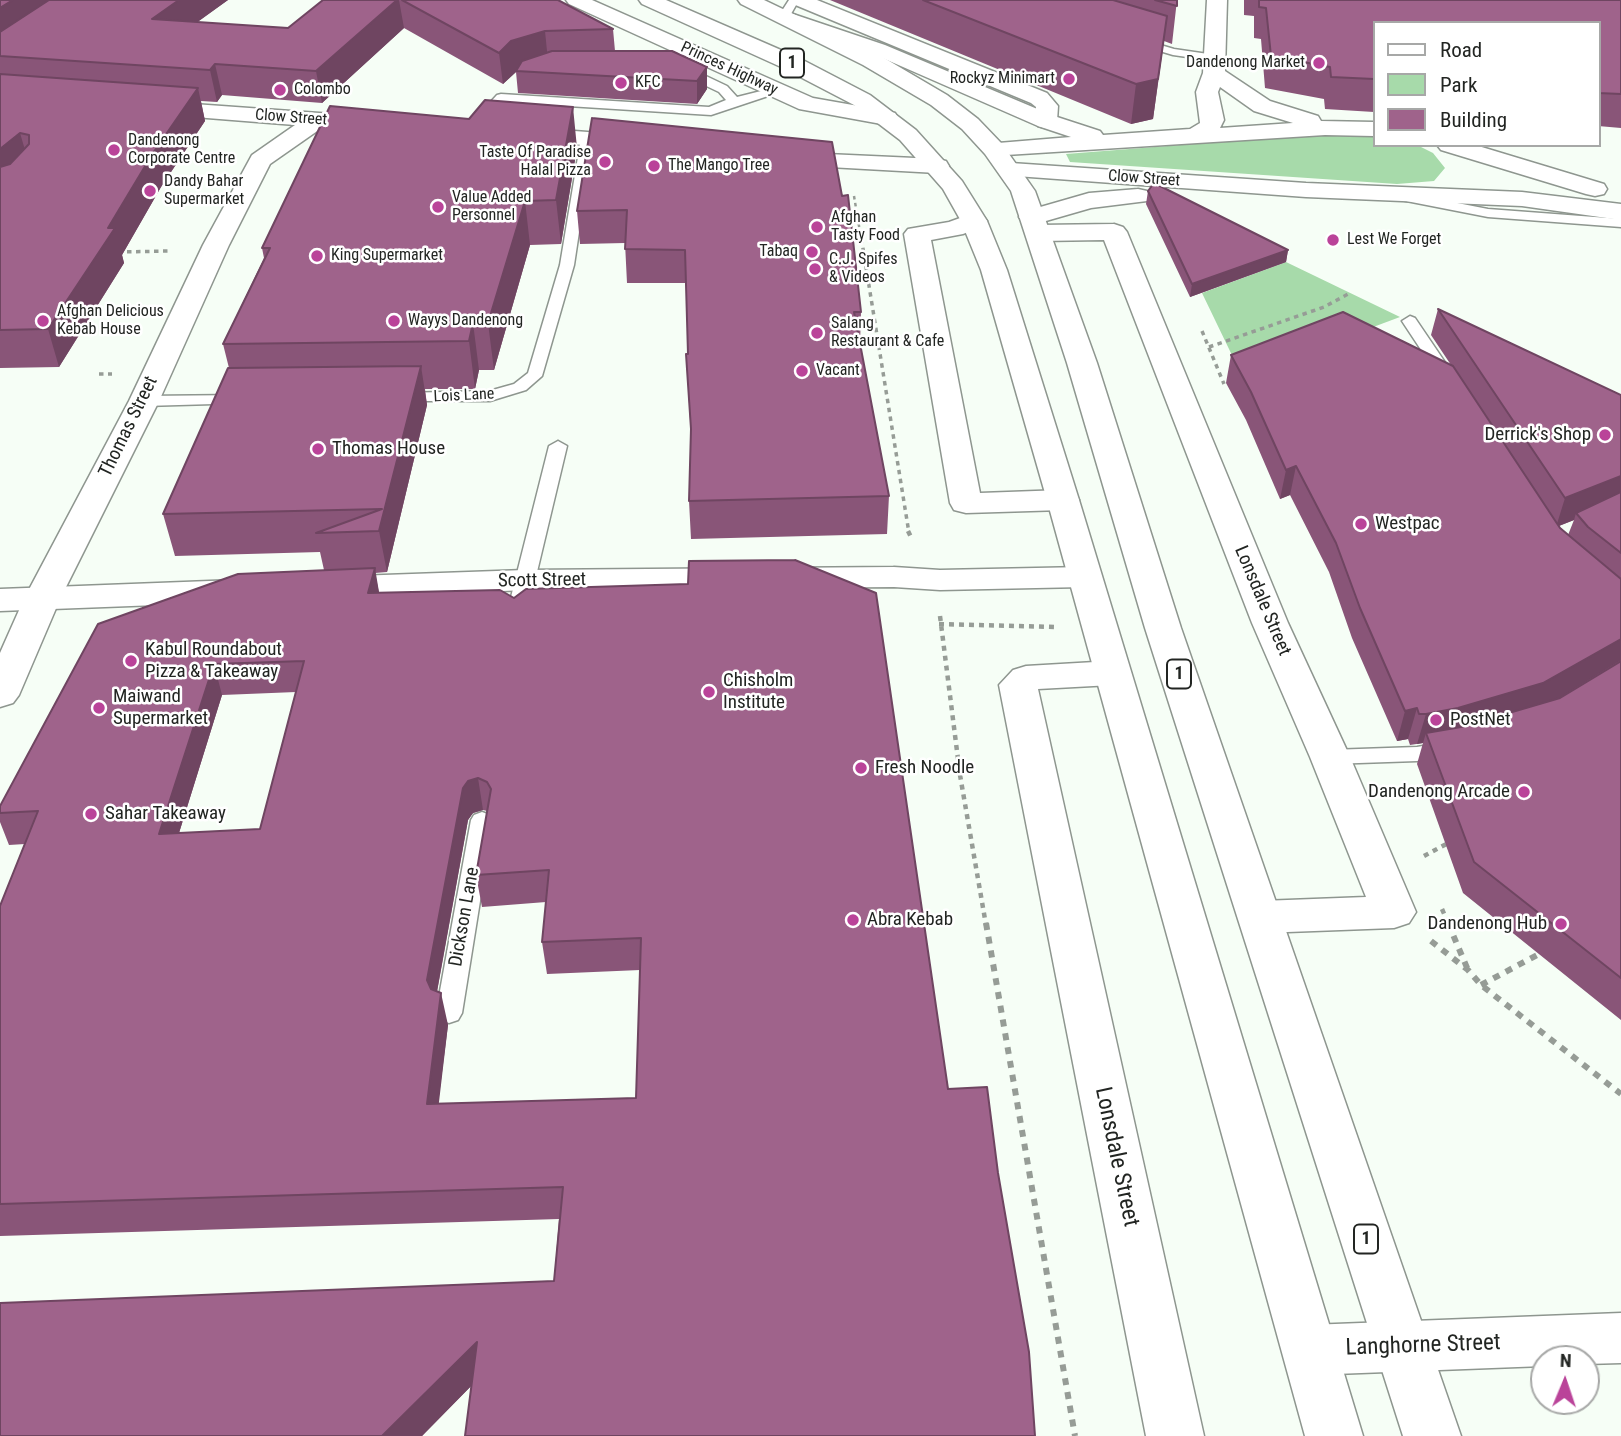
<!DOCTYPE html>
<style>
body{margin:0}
#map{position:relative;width:1621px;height:1436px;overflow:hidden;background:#f6fef6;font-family:"Roboto Condensed",sans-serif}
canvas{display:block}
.legend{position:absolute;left:1373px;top:21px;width:228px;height:126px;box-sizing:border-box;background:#fff;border:2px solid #a7a8a7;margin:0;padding:9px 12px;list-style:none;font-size:21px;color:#222522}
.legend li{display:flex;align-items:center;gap:14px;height:35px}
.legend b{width:35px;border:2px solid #a7a8a7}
.north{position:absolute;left:1530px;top:1345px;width:70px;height:70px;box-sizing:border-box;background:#fff;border:2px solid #a7a8a7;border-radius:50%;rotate:2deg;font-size:19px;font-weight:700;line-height:28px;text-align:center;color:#222522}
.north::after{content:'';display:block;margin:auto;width:24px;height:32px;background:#ba4399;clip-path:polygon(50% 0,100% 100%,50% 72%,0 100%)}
</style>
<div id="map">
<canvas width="1621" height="1436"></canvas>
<ul class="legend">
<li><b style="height:9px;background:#fff"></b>Road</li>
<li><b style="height:19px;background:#a7daaa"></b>Park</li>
<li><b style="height:19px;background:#9f638b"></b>Building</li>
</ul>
<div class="north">N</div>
</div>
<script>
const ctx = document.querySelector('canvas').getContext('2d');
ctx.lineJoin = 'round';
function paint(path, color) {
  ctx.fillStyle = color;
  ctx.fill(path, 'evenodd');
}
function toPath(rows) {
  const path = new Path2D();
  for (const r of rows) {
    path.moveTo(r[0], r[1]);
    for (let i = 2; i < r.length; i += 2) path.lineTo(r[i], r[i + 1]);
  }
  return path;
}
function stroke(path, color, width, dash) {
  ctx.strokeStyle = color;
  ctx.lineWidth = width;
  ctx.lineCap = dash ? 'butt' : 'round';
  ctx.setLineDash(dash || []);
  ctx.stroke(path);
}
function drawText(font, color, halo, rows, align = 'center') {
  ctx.font = font + ' "Roboto Condensed",sans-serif';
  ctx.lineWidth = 5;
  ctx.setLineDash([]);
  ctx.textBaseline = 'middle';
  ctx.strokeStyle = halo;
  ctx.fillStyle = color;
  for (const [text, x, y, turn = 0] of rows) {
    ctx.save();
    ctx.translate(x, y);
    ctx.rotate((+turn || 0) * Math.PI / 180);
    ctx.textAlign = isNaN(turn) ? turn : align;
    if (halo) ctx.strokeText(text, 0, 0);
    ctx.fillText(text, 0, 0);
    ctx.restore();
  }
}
paint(toPath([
 [1307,135,1368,135,1374,136,1374,145,1417,145,1433,153,1445,168,1434,181,1397,184,1070,162,1066,154],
 [1286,262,1400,317,1242,376,1202,293]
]), '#a7daaa');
const lane = toPath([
 [789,0,799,0,788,19,780,19,778,17,789,0],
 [1137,38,1174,49,1215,55,1221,58,1215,61,1173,55,1133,43,1131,41,1137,38],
 [679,67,687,67,727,86,737,97,777,87,783,91,711,115,504,102,482,125,478,126,472,122,497,95,501,94,709,107,726,100,719,92,679,73,679,67],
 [587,135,593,139,574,265,542,376,526,390,490,401,392,401,390,398,398,393,489,391,514,384,528,373,560,265,581,139,587,135],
 [1401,192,1488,209,1621,219,1621,227,1488,217,1396,199,1394,196,1401,192],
 [1410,316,1415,318,1457,380,1455,383,1449,385,1441,380,1402,321,1410,316],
 [243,395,251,400,249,403,144,406,136,401,144,396,243,395],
 [558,441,567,446,531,597,521,603,514,601,511,597,549,446,558,441],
 [1446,742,1454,744,1457,749,1454,754,1417,761,1330,764,1322,762,1319,757,1322,752,1330,750,1417,747,1446,742],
 [482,812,490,815,493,820,462,1013,458,1020,449,1023,440,1020,436,1013,471,820,474,815,482,812]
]);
const street = toPath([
 [566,0,592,0,813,98,887,111,895,113,898,118,895,123,887,125,799,109,569,4,566,0],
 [790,0,817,0,1047,93,1058,106,1057,121,1054,126,1046,128,1038,126,1035,121,1036,107,1031,103,793,4,790,0],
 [974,213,983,216,987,221,983,226,963,234,931,240,980,493,1063,490,1075,493,1079,500,1075,507,1063,510,966,513,954,510,950,503,904,234,908,229,949,222,974,213],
 [1114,224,1123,227,1127,232,1288,623,1350,757,1416,912,1409,923,1394,928,1261,933,1246,928,1239,917,1246,906,1261,901,1366,897,1310,757,1252,623,1104,240,1039,241,1030,238,1026,233,1030,228,1039,225,1114,224],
 [894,567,940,570,1084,567,1096,570,1101,577,1096,584,1084,587,940,590,894,587,525,590,327,599,315,595,309,588,315,581,327,577,525,570,894,567],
 [236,580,248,584,254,591,248,598,236,602,0,611,0,589,236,580],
 [1112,661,1125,665,1131,673,1125,681,1112,685,1038,689,1204,1436,1146,1436,999,685,1013,670,1026,666,1112,661],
 [1621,1313,1621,1363,1586,1364,1586,1359,1544,1359,1544,1366,1309,1375,1290,1368,1282,1350,1290,1332,1309,1325,1621,1313]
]);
const secondary = toPath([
 [1207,0,1227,0,1225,71,1270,101,1318,116,1321,121,1374,122,1374,136,1325,135,1006,155,998,153,994,148,998,143,1071,137,1038,126,871,53,777,21,774,17,777,13,784,11,885,45,1054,116,1100,131,1103,135,1190,129,1200,123,1196,92,1203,73,1207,0],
 [1220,87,1254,111,1293,123,1220,128,1224,120,1218,92,1220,87],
 [152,101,375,117,383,119,387,124,383,129,375,131,323,127,270,164,229,245,159,401,60,599,19,695,13,703,0,707,0,653,24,599,129,401,203,245,252,155,295,125,144,113,141,108,144,103,152,101],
 [522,127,640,136,648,138,652,143,648,148,640,150,514,139,510,134,514,129,522,127],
 [1437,145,1475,145,1604,184,1607,189,1604,194,1595,196,1586,194,1441,150,1437,145],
 [783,152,937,159,946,161,949,166,946,171,937,173,775,164,771,159,775,154,783,152],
 [1011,163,1306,183,1522,192,1621,204,1621,220,1522,206,1306,197,1002,175,999,170,1002,165,1011,163],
 [1138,189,1147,191,1150,196,1147,201,1091,208,1032,225,1023,222,1019,217,1023,212,1089,193,1138,189]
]);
const highway = toPath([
 [639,0,666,0,797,57,870,95,916,130,962,181,987,221,1007,270,1079,500,1363,1436,1305,1436,1047,500,981,270,961,221,943,189,900,140,854,105,781,67,642,4,639,0],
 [738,0,764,0,879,55,947,95,978,119,1002,144,1035,191,1097,363,1181,628,1461,1436,1403,1436,1145,628,1067,363,1011,191,985,154,962,129,931,105,863,65,741,4,738,0]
]);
stroke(lane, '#8e968f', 3);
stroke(street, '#8e968f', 3);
stroke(secondary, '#8e968f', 3);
stroke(highway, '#8e968f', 3);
stroke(toPath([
 [854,196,860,232]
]), '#969c96', 2.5, [3.5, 3.5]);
stroke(toPath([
 [860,230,909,533],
 [118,252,169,251],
 [1202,331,1224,384],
 [1209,347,1324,307,1350,293],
 [99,374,112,374]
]), '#969c96', 3.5, [4.5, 4.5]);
stroke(toPath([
 [908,531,912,539],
 [940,616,960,775,986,925],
 [939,624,1054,627],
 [1424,856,1450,842],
 [1442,909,1449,925]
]), '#969c96', 4.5, [5, 5]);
stroke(toPath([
 [986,923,1075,1436],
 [1448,923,1468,970],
 [1431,941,1468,970,1481,985,1621,1094],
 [1481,985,1539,954]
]), '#969c96', 6, [7, 7]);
paint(lane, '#fff');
paint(street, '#fff');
paint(secondary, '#fff');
paint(highway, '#fff');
paint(toPath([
 [0,0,228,0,197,22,288,28,323,0,558,0,613,29,615,51,707,67,707,89,697,104,518,93,516,72,503,84,404,28,322,103,222,95,217,102,201,101,205,121,161,187,122,255,124,263,59,367,0,368],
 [830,0,1177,0,1172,44,1164,41,1153,119,1131,124],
 [1244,0,1621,0,1621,128,1598,126,1598,23,1374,23,1374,112,1325,109,1324,99,1265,88,1261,39,1254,38,1254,16,1244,15],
 [592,118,861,312,860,345,889,496,887,534,691,539,689,501,691,437,686,354,688,354,686,283,627,283,625,243,580,244,577,211],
 [577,148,561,244,530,245,494,370,479,370,475,389,425,389,427,405,387,572,375,573,379,593,948,1089,472,1385,422,1436,0,1436,554,1281,559,1219,0,1236,0,906,25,844,9,845,0,822,0,806,324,570,320,552,175,556,163,514,229,368,223,344,264,258,262,248],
 [296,692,260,829,179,833,222,695],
 [483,810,487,811,476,875,482,907,546,902,542,942,547,974,640,970,636,1098,438,1104,448,1025,437,992,468,820,473,813],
 [1148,191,1288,250,1286,262,1190,297,1146,204],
 [1438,309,1621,395,1621,1020,1463,893,1417,764,1423,743,1410,745,1408,739,1397,741,1352,638,1329,572,1290,495,1280,499,1246,420,1226,383,1231,355,1451,365,1431,335],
 [1574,520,1568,535,1559,526]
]), '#895578');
paint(toPath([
 [13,0,67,0,0,44,0,8],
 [179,0,228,0,159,50,152,19],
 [397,0,399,0,404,28,322,103,316,71],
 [1167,16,1153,119,1131,124,1136,84],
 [545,31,548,61,516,71,516,72,503,84,499,53,511,41],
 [215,64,222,95,217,102,210,70],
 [707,67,707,89,697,104,697,81],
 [198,88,205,121,161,187,122,255,124,263,59,367,48,329,153,153],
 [573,107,577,148,561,244,556,200],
 [20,133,30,167,0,192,0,149],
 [525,201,530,245,494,370,488,323],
 [1288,250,1286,262,1190,297,1192,284],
 [473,323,479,370,475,389,469,341],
 [421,366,427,405,387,572,379,531],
 [1296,466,1290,495,1280,499,1286,470],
 [1621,476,1621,500,1576,513,1574,520,1556,527,1565,498],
 [375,568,380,598,368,593],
 [1621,639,1621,660,1533,714,1426,733,1423,743,1417,744,1426,714],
 [214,664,222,695,169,865,159,834],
 [1417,708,1408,739,1397,741,1405,711],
 [478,778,483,810,473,813,468,820,433,1013,427,980,463,788,468,781],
 [441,993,448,1025,435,1136,427,1104],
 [477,1342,484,1373,422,1436,382,1436]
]), '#6f4561');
const building = toPath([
 [0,0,13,0,0,8,0,0],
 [49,0,179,0,152,19,288,28,323,0,397,0,316,71,215,64,210,70,0,56,0,32,49,0],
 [402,0,558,0,613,29,545,31,511,41,499,53,402,0],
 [923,0,1113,0,1167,16,1158,79,1136,84,923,0],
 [1155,0,1177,0,1177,6,1155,0],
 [1259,0,1621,0,1621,94,1598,93,1598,23,1374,23,1374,79,1331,77,1330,67,1271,56,1266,8,1259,7,1259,0],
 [552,51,672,51,707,67,697,81,516,71,522,61,552,51],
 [0,74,198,88,153,153,108,228,115,228,48,329,0,330,0,167,10,164,29,144,29,135,20,133,0,149,0,74],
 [485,100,573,107,556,200,525,201,488,323,473,323,469,341,223,344,270,248,262,248,330,106,469,119,485,100],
 [592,118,832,142,842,196,848,195,861,312,854,312,889,496,689,501,691,429,686,354,688,354,685,250,625,249,627,210,577,211,592,118],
 [1154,183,1288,250,1192,284,1148,191,1154,183],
 [1438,309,1621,395,1621,476,1565,498,1438,309],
 [1343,312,1453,366,1560,528,1621,579,1621,639,1543,683,1458,708,1426,714,1419,714,1417,708,1405,711,1360,608,1336,543,1296,466,1286,470,1251,392,1231,355,1343,312],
 [421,366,379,531,316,533,382,509,163,514,228,368,421,366],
 [1621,492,1621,553,1588,527,1576,513,1621,492],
 [795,560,876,593,948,1089,987,1087,998,1173,1029,1352,1035,1436,465,1436,477,1342,382,1436,0,1436,0,1303,554,1281,563,1187,0,1204,0,906,38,811,0,813,0,806,98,624,238,574,375,568,368,593,500,590,514,598,526,589,688,584,689,561,795,560],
 [304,661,260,829,159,834,214,664,304,661],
 [478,778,487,782,491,789,476,875,549,870,542,942,641,938,636,1098,427,1104,441,993,431,989,427,980,463,788,468,781,478,778],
 [1621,661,1621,978,1474,862,1426,733,1461,727,1560,698,1621,661]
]);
paint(building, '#9f638b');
stroke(building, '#6f4561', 2);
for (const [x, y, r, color] of [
 [1319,63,7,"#ba4399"],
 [1069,79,7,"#ba4399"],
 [621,83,7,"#ba4399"],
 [280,90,7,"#ba4399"],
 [114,150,7,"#ba4399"],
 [605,162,7,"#ba4399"],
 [654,166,7,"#ba4399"],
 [150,191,7,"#ba4399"],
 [438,207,7,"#ba4399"],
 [817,227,7,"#ba4399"],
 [1333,240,7,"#ba4399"],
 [812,252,7,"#ba4399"],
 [317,256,7,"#ba4399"],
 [815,269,7,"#ba4399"],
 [43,321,7,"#ba4399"],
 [394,321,7,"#ba4399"],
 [817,333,7,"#ba4399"],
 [802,371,7,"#ba4399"],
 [1605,435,7,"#ba4399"],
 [318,449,7,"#ba4399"],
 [1361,524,7,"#ba4399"],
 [131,661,7,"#ba4399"],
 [709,692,7,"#ba4399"],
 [99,708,7,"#ba4399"],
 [1436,720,7,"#ba4399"],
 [861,768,7,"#ba4399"],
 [1524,792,7,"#ba4399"],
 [91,814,7,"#ba4399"],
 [853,920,7,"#ba4399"],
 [1561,924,7,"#ba4399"]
]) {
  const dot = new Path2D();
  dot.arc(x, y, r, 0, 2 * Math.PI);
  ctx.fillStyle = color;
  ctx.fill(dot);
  stroke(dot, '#fff', 2.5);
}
drawText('16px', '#222522', '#fff', [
 ["Dandenong Market",1305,63,"right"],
 ["Rockyz Minimart",1055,79,"right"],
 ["KFC",635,83],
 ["Colombo",294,90],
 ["Dandenong",128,141],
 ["Corporate Centre",128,159],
 ["Taste Of Paradise",591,153,"right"],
 ["Halal Pizza",591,171,"right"],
 ["The Mango Tree",668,166],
 ["Dandy Bahar",164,182],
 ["Supermarket",164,200],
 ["Value Added",452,198],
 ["Personnel",452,216],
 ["Afghan",831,218],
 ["Tasty Food",831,236],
 ["Lest We Forget",1347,240],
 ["Tabaq",798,252,"right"],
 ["King Supermarket",331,256],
 ["C.J. Spifes",829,260],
 ["& Videos",829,278],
 ["Afghan Delicious",57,312],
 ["Kebab House",57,330],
 ["Wayys Dandenong",408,321],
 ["Salang",831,324],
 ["Restaurant & Cafe",831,342],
 ["Vacant",816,371]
], 'left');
drawText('16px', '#222522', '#fff', [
 ["Princes Highway",729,69,25],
 ["Clow Street",291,118,4],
 ["Clow Street",1144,179,4],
 ["Lois Lane",464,396,-3]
]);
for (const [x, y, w] of [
 [792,63,24],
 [1179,674,24],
 [1366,1239,24]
]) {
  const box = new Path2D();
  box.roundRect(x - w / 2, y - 14.5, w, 29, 5);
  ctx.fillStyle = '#fff';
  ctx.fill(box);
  stroke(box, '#222522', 2);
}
drawText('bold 18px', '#222522', null, [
 ["1",792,63],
 ["1",1179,674],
 ["1",1366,1239]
]);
drawText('19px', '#222522', '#fff', [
 ["Thomas Street",129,427,-64],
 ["Scott Street",542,581,-1],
 ["Lonsdale Street",1262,601,67],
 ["Dickson Lane",465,917,-80]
]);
drawText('19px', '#222522', '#fff', [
 ["Derrick's Shop",1591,435,"right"],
 ["Thomas House",332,449],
 ["Westpac",1375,524],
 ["Kabul Roundabout",145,650],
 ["Pizza & Takeaway",145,672],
 ["Chisholm",723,681],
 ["Institute",723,703],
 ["Maiwand",113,697],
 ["Supermarket",113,719],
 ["PostNet",1450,720],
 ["Fresh Noodle",875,768],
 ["Dandenong Arcade",1510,792,"right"],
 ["Sahar Takeaway",105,814],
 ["Abra Kebab",867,920],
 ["Dandenong Hub",1547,924,"right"]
], 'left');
drawText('23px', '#222522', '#fff', [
 ["Lonsdale Street",1116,1157,78],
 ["Langhorne Street",1423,1346,-2]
]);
</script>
